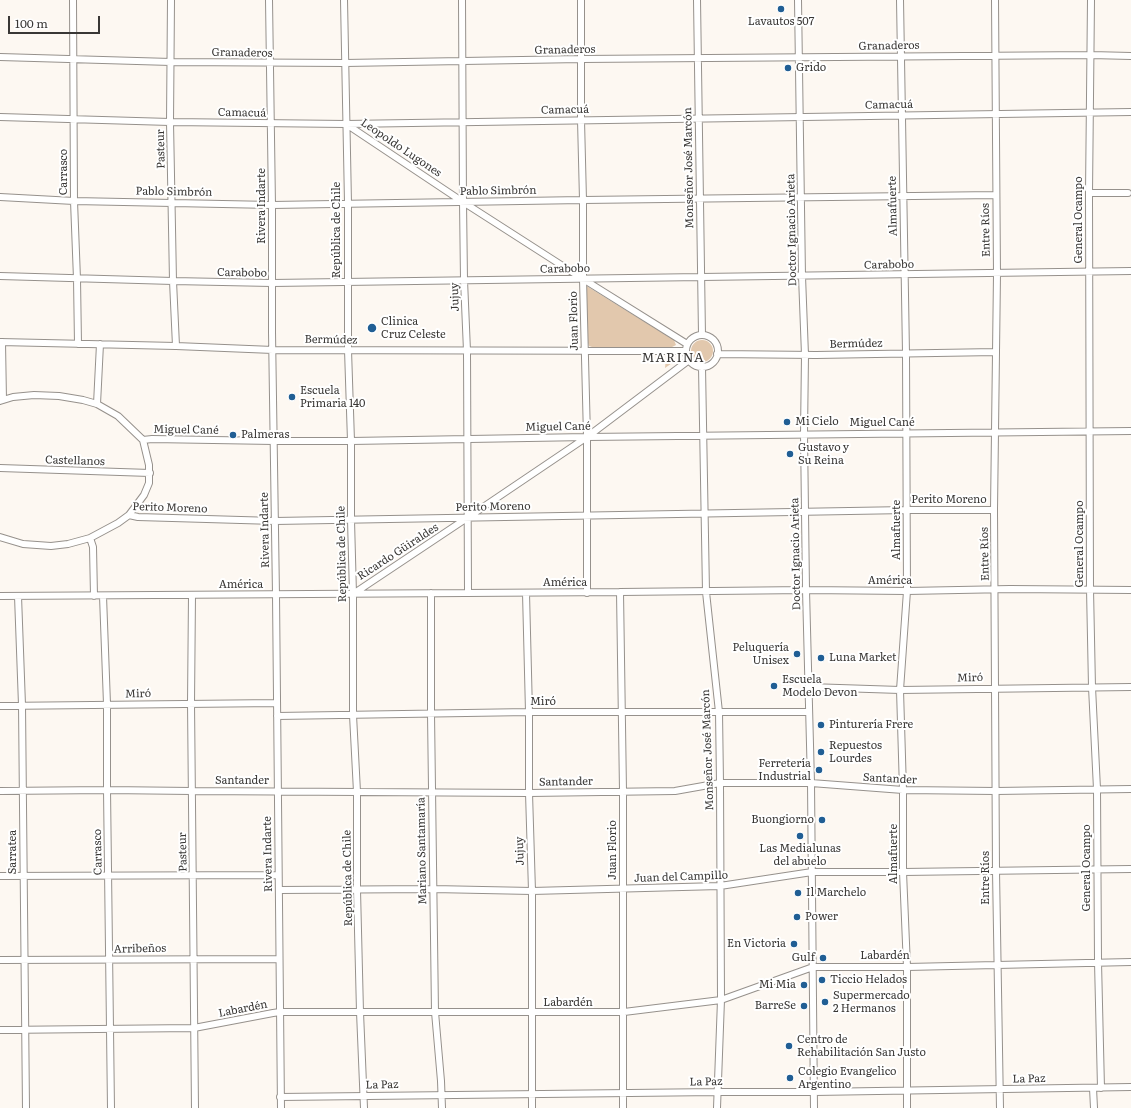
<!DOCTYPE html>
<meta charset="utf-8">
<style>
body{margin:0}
#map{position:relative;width:1131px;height:1108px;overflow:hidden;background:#fdf8f2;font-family:Literata,serif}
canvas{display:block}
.scale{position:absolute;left:8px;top:16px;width:92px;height:18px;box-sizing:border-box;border:2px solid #393735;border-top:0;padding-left:5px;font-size:12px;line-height:14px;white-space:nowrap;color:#393735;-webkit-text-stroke:3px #fff;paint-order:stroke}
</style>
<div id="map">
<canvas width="1131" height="1108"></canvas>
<div class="scale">100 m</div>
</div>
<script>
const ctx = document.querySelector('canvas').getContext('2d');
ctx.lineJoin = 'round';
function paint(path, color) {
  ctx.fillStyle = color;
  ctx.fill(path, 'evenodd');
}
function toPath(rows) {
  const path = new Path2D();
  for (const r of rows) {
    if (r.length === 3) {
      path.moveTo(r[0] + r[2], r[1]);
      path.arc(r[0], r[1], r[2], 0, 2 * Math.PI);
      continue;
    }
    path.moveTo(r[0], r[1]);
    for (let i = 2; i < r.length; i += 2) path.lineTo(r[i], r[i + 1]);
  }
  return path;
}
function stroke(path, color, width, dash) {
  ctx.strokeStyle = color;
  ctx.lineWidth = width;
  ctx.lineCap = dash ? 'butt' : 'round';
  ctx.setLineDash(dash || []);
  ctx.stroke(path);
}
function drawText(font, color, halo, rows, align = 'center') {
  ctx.font = font + ' Literata,serif';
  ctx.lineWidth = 4;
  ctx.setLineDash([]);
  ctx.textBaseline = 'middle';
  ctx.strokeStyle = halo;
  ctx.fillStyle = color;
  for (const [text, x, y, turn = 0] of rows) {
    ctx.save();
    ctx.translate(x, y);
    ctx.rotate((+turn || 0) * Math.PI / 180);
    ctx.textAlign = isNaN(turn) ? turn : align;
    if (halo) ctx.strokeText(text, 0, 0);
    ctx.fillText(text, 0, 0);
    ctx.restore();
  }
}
paint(toPath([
 [585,285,674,340,676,345,670,348,592,347,589,346,588,343,584,288],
 [702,351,11],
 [669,357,675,361,665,368,666,358]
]), '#e2c8ad');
const minor = toPath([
 [73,0,74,201,77,279,78,344],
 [171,0,170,122,173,281,176,346],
 [269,0,272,205,272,332,276,595,281,1108],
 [344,0,348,203,348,350,351,441,351,520,353,594,353,715,357,792,357,890,360,1012,364,1108],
 [462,0,463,202,464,280,467,351,468,593],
 [581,0,581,120,583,200,583,279,587,437,587,593],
 [697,0,702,335],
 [798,0,802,276,805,355,804,434,806,590,811,783,814,1108],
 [900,0,906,353,907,591,900,690,903,790,903,872,907,967,907,1108],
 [995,0,997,274,994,510,995,688,996,871,1000,1108],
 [1091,0,1089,193,1090,589,1092,687,1097,789,1098,962,1101,1088],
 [0,57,171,62,345,63,581,59,1091,55,1131,56],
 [0,117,170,122,346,124,1131,112],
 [346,124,463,202,583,279,687,344],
 [1089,193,1128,193],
 [0,197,74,201,272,205,583,200,996,195],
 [0,276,173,281,272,283,1131,271],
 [702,351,16],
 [0,342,176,346,273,350,686,351],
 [2,342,3,400],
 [717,354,816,355,996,352],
 [702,367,706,592,719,712,720,783,721,1000,717,1108],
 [0,401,13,397,34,395,59,396,83,400,97,404,118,416,143,440,152,439,274,441,351,441,587,437,1131,431],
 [97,404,100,344],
 [0,468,150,473],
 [129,515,138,517,275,521,907,510,994,510],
 [0,537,23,544,51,546,68,544,90,538,118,523,129,515,144,495,149,483,149,465,143,440],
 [90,538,93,547,94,596],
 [620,592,623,791,623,1108],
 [431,593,431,714,435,1012,441,1081,442,1108],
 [526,593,529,712,529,793,532,891,532,1108],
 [353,594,467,518,587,437,689,360],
 [192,595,191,703,195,1108],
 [0,596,620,592,806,590,907,591,1010,589,1131,590],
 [18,596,22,705,26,1108],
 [103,596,107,704,107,790,111,1108],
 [809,687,900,690,1131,687],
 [0,706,277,703],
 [277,716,529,712,809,712],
 [0,791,107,790,192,791,529,793,675,791,720,783,811,783,903,790,996,791,1131,789],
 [0,876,278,875],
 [279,890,433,889,532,891,720,886,812,872,903,872,1131,869],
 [0,960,279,959],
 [0,1030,194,1028,273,1013,280,1012,624,1012,721,1000,813,967,907,967,1131,962],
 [1093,1088,1094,1108],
 [280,1097,717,1092,814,1092,1131,1087]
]);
stroke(minor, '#96918c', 8);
stroke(minor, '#fff', 6);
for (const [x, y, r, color] of [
 [781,9,4,"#205e94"],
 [788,68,4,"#205e94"],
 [372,328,5,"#205e94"],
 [292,397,4,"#205e94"],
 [787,422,4,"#205e94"],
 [233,435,4,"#205e94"],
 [790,454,4,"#205e94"],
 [797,654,4,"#205e94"],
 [821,658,4,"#205e94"],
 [774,686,4,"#205e94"],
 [821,725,4,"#205e94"],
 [821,752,4,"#205e94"],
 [819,770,4,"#205e94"],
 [822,820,4,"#205e94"],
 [800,836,4,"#205e94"],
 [798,893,4,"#205e94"],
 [797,917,4,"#205e94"],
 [794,944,4,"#205e94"],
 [823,958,4,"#205e94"],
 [822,980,4,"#205e94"],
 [804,985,4,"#205e94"],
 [825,1002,4,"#205e94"],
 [804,1006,4,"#205e94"],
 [789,1046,4,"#205e94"],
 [790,1078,4,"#205e94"]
]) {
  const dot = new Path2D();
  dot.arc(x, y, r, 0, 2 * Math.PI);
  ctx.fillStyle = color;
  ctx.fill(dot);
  stroke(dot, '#fff', 1.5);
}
drawText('11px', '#393735', '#fff', [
 ["Lavautos 507",781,22,"center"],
 ["Grido",796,68],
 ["Clinica",381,322],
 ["Cruz Celeste",381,335],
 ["Escuela",300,391],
 ["Primaria 140",300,404],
 ["Mi Cielo",795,422],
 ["Palmeras",241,435],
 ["Gustavo y",798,448],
 ["Su Reina",798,461],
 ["Peluquería",789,648,"right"],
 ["Unisex",789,661,"right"],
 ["Luna Market",829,658],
 ["Escuela",782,680],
 ["Modelo Devon",782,693],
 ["Pinturería Frere",829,725],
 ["Repuestos",829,746],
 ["Lourdes",829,759],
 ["Ferretería",811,764,"right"],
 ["Industrial",811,777,"right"],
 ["Buongiorno",814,820,"right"],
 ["Las Medialunas",800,849,"center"],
 ["del abuelo",800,862,"center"],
 ["Il Marchelo",806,893],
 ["Power",805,917],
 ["En Victoria",786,944,"right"],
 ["Gulf",815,958,"right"],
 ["Ticcio Helados",830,980],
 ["Mi Mia",796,985,"right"],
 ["Supermercado",833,996],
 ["2 Hermanos",833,1009],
 ["BarreSe",796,1006,"right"],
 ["Centro de",797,1040],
 ["Rehabilitación San Justo",797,1053],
 ["Colegio Evangelico",798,1072],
 ["Argentino",798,1085]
], 'left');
drawText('11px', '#393735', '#fff', [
 ["Granaderos",889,46,-1],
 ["Granaderos",565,50,-1],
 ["Granaderos",242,53,1],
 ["Camacuá",889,105,-1],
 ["Camacuá",565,110,-1],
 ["Camacuá",242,113,1],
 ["Leopoldo Lugones",401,148,34],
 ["Pasteur",161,149,-91],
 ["Monseñor José Marcón",689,168,-91],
 ["Carrasco",64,172,-90],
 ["Pablo Simbrón",498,191,-1],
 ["Pablo Simbrón",174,192,1],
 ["Rivera Indarte",262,206,-90],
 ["Almafuerte",893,206,-91],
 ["General Ocampo",1079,220,-90],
 ["República de Chile",337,230,-90],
 ["Doctor Ignacio Arieta",792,230,-91],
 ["Entre Ríos",986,230,-91],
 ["Carabobo",889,265,-1],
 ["Carabobo",565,269,-1],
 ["Carabobo",242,273,1],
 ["Jujuy",455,297,-92],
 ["Juan Florio",574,321,-91],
 ["Bermúdez",331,340,1],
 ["Bermúdez",856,344,-1],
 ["Miguel Cané",882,423],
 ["Miguel Cané",558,427,-1],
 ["Miguel Cané",186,430,1],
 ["Castellanos",75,461,2],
 ["Perito Moreno",949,500],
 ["Perito Moreno",493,507,-1],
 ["Perito Moreno",170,508,2],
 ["Rivera Indarte",265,530,-91],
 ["Almafuerte",897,530,-90],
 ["General Ocampo",1080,544,-90],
 ["Ricardo Güiraldes",398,552,-33],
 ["República de Chile",342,554,-91],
 ["Doctor Ignacio Arieta",796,554,-91],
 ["Entre Ríos",985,554,-91],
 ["América",890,581],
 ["América",565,583],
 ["América",241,585],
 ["Miró",970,678,-1],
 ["Miró",138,694,-1],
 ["Miró",543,702],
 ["Monseñor José Marcón",708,750,-92],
 ["Santander",890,779,3],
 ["Santander",242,781],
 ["Santander",566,782,-1],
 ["Juan Florio",613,850,-90],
 ["Mariano Santamaría",422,851,-91],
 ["Jujuy",520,851,-92],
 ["Sarratea",13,852,-90],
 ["Carrasco",98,852,-91],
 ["Pasteur",183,852,-91],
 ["Rivera Indarte",268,854,-91],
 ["Almafuerte",894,854,-90],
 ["General Ocampo",1087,868,-90],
 ["Juan del Campillo",681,877,-2],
 ["República de Chile",348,878,-91],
 ["Entre Ríos",986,878,-90],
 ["Arribeños",140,949,-1],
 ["Labardén",885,956],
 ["Labardén",568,1003],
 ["Labardén",243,1009,-11],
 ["La Paz",1029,1079,-1],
 ["La Paz",706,1082,-1],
 ["La Paz",382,1085,-1]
]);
ctx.letterSpacing = '1px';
drawText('13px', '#393735', '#fff', [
 ["MARINA",673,358]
]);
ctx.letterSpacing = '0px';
</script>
